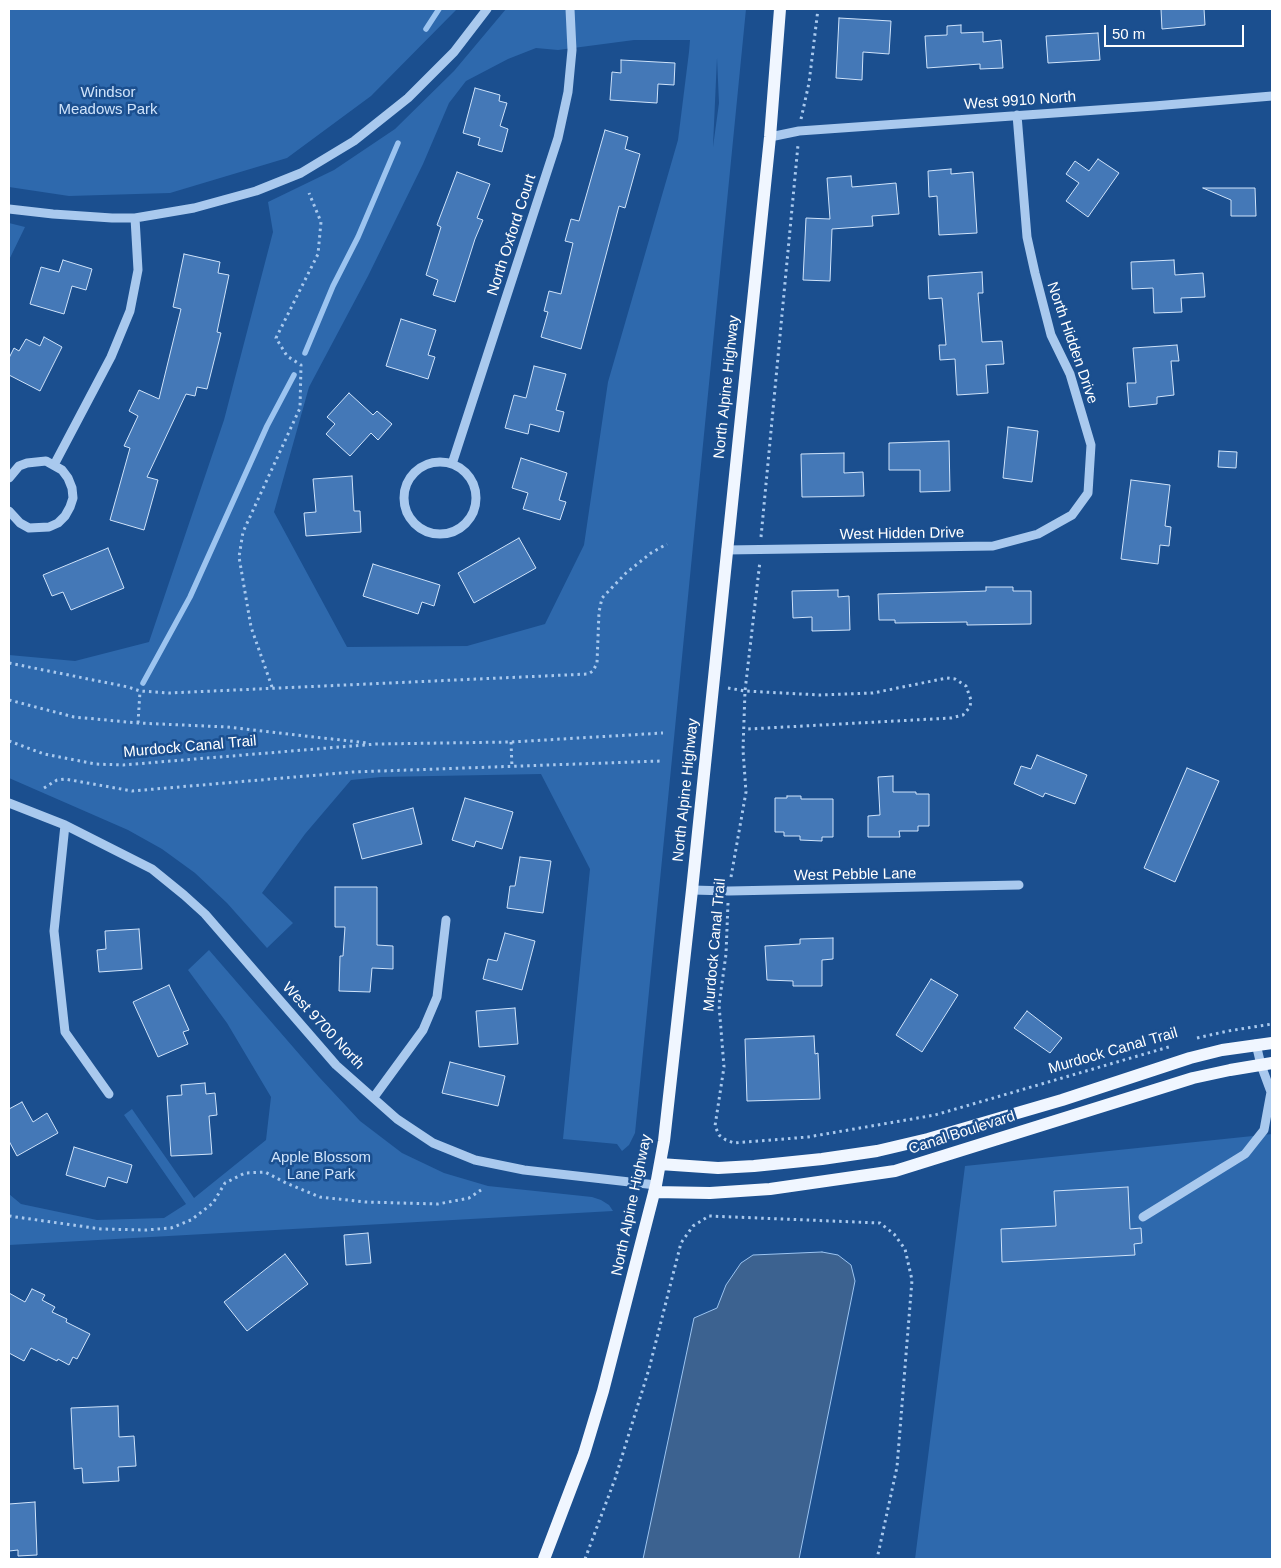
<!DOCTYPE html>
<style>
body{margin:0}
#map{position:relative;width:1281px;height:1568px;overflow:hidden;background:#1b4f8f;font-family:Arial,sans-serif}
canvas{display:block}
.frame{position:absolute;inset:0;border:10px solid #fff;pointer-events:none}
.scale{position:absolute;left:1104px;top:25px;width:140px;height:22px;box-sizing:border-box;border:2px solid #fff;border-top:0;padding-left:6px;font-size:15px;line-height:18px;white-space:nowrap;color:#fff;-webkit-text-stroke:4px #1b4f8f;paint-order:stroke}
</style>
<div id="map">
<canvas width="1281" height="1568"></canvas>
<div class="frame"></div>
<div class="scale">50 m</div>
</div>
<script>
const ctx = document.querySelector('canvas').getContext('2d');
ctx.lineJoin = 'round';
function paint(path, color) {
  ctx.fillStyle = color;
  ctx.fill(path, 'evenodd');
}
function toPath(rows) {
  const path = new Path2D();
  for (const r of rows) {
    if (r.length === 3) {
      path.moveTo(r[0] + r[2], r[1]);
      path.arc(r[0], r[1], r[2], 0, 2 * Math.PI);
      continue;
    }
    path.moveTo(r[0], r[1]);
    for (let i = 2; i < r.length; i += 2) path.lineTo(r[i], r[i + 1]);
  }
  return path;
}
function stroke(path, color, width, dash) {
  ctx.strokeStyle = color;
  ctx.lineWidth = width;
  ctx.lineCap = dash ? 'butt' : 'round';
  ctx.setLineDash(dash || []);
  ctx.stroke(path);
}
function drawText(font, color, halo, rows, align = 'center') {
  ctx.font = font + ' Arial,sans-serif';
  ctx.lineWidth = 5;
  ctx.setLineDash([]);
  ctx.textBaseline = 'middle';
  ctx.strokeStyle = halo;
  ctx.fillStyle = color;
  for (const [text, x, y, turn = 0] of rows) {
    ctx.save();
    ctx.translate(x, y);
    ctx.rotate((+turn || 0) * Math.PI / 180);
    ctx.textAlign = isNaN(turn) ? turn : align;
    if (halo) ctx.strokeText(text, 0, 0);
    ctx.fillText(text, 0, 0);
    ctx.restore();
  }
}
paint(toPath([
 [9,9,457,9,371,96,287,158,170,193,69,196,9,187],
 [506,9,746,9,635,1133,629,1145,622,1151,617,1144,563,1139,590,869,541,774,381,777,351,780,305,834,262,893,293,923,267,948,227,903,195,873,162,849,128,830,9,778,9,655,75,661,149,642,224,420,273,232,268,202,334,170,395,129,454,71],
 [634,40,690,40,689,52,678,140,608,382,584,545,545,624,467,646,347,647,274,512,309,387,368,276,423,164,449,103,466,81,508,59,536,48,558,50],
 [717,58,719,103,713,147,713,146],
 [9,223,25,227,9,260],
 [209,950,319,1077,360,1121,402,1153,444,1173,488,1186,592,1197,601,1200,609,1205,613,1211,9,1245,9,1194,21,1204,97,1220,164,1218,186,1204,124,1115,132,1109,194,1198,266,1140,271,1097,227,1023,188,970],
 [1272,1134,1272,1559,915,1559,965,1166]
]), '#2e69ad');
const water = toPath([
 [822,1252,838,1255,851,1265,855,1281,799,1559,643,1559,694,1318,717,1308,726,1285,741,1263,753,1255,822,1252]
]);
paint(water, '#3c6290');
stroke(water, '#9cc4f0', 1);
stroke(toPath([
 [426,29,439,9],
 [305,353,333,286,358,237,398,143],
 [143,683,190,597,267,426,294,375]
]), '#9cc4f0', 5.5);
const building = toPath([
 [1161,9,1204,9,1205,25,1162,29,1161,9],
 [839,18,891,21,889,54,863,52,862,80,836,78,839,18],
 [961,25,961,33,983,32,983,42,1001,40,1003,68,980,69,980,64,927,68,925,36,947,35,947,26,961,25],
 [1098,33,1100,60,1048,63,1046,36,1098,33],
 [621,60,675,63,674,85,658,84,657,103,610,100,612,72,621,73,621,60],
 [475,88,500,95,499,101,507,103,500,126,508,129,502,152,478,145,480,138,463,133,475,88],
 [605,130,628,137,625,149,640,154,625,208,619,206,581,349,541,337,548,312,544,311,549,291,561,294,573,243,565,241,571,219,579,221,605,130],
 [1098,159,1119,173,1088,217,1066,201,1079,183,1066,174,1075,161,1089,171,1098,159],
 [951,169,951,174,973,172,977,233,939,235,937,196,929,197,928,171,951,169],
 [457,172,490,184,477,218,483,220,475,239,455,302,433,295,438,280,426,275,441,227,437,225,457,172],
 [851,176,852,187,896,183,899,214,872,216,873,226,832,229,830,281,803,280,806,218,830,219,827,178,851,176],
 [1203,188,1255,188,1256,216,1231,216,1231,200,1203,188],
 [184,254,220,262,218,273,229,275,217,332,221,333,207,389,197,387,195,396,186,394,147,477,158,480,144,530,110,520,130,448,124,446,138,416,129,411,139,390,159,399,181,309,173,307,184,254],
 [63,260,92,269,86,290,72,286,64,314,30,304,41,267,59,272,63,260],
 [1174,260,1175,275,1203,273,1205,297,1181,298,1182,312,1154,313,1153,288,1132,289,1131,262,1174,260],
 [982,272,983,293,978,293,982,342,1002,341,1004,364,986,365,988,393,957,395,955,359,940,360,939,345,946,345,942,298,929,299,928,276,982,272],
 [401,319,436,330,428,355,435,357,428,379,386,366,401,319],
 [44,337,62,347,40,391,9,375,9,358,14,348,19,351,26,339,40,346,44,337],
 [1177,345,1179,361,1171,361,1174,395,1157,397,1157,404,1129,407,1127,383,1136,383,1133,348,1177,345],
 [534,366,566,374,556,410,564,412,559,432,530,424,528,434,505,428,514,395,526,398,534,366],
 [349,393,373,415,377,411,392,424,378,440,371,433,350,456,326,434,335,424,327,417,349,393],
 [1008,427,1038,431,1032,482,1003,478,1008,427],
 [949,441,950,491,920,492,920,470,889,470,889,443,949,441],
 [1219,451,1237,452,1236,468,1218,467,1219,451],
 [844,453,844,473,863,472,864,496,802,497,801,454,844,453],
 [521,458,567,473,559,500,566,502,560,520,523,509,528,493,512,488,521,458],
 [352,476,354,511,360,511,361,532,306,536,304,513,316,512,313,479,352,476],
 [1131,480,1170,485,1165,526,1171,527,1169,546,1160,545,1158,564,1121,559,1131,480],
 [519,538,536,568,474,603,458,573,519,538],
 [108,548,124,588,71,610,63,592,52,596,43,575,108,548],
 [373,564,440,585,434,606,422,602,418,614,363,596,373,564],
 [986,587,1013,587,1013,591,1031,591,1031,624,967,625,967,622,895,623,895,620,879,620,878,594,986,591,986,587],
 [838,590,838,597,849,596,850,630,812,631,812,617,793,618,792,591,838,590],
 [1037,755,1087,775,1075,804,1045,793,1043,797,1014,784,1021,766,1031,769,1037,755],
 [1187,768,1219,781,1175,882,1144,868,1187,768],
 [893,776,893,792,916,792,916,794,929,794,929,826,918,826,918,831,899,831,900,837,868,837,868,816,880,815,878,777,893,776],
 [787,796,801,796,801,799,833,799,833,837,822,837,822,841,800,840,800,836,784,836,784,832,775,832,775,798,787,798,787,796],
 [465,798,513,812,502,849,476,841,474,847,452,840,465,798],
 [413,808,422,844,362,859,353,824,413,808],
 [520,857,551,861,543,913,507,908,510,886,515,886,520,857],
 [335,887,377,887,377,945,393,946,393,969,372,968,370,992,339,991,340,956,343,956,345,927,335,927,335,887],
 [139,929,142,969,99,972,97,950,106,949,105,931,139,929],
 [505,933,535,941,522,990,483,979,488,959,497,961,505,933],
 [833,938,833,959,822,960,822,986,793,986,793,981,767,980,765,946,800,944,800,939,833,938],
 [931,979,958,995,922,1052,896,1035,931,979],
 [169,985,189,1030,183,1032,188,1044,158,1057,133,1002,169,985],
 [515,1008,518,1044,479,1047,476,1011,515,1008],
 [1027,1011,1062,1038,1050,1053,1014,1028,1027,1011],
 [814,1036,815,1054,818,1053,820,1099,747,1101,745,1039,814,1036],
 [450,1062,505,1076,498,1106,442,1093,450,1062],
 [205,1083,206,1094,215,1093,217,1115,209,1116,212,1154,171,1156,167,1096,182,1095,181,1085,205,1083],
 [22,1102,33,1122,47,1113,58,1133,17,1156,9,1141,9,1109,22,1102],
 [74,1147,132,1165,127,1183,108,1177,105,1187,66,1175,74,1147],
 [1128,1187,1130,1229,1141,1228,1142,1243,1134,1244,1135,1255,1002,1262,1001,1229,1056,1226,1054,1191,1128,1187],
 [368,1233,371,1263,346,1265,344,1235,368,1233],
 [285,1254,308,1284,247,1331,224,1302,285,1254],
 [32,1289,45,1295,42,1300,55,1307,52,1312,67,1319,66,1322,90,1334,77,1359,73,1357,69,1365,58,1359,57,1361,31,1348,24,1361,9,1353,9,1293,25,1302,32,1289],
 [118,1406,119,1437,134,1436,136,1466,118,1467,119,1481,83,1483,82,1468,74,1469,71,1408,118,1406],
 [35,1502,37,1555,18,1556,18,1550,9,1551,9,1504,35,1502]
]);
paint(building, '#4478b7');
stroke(building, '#cfe3fa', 1);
stroke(toPath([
 [801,119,809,83,818,9],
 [761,537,798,145],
 [9,663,128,687,140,691,169,693,588,674,593,671,597,663,599,612,602,598,626,573,651,553,667,544],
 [272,687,251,627,239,557,243,532,300,408,301,365,287,356,276,338,318,254,321,222,309,193],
 [728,688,745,691,820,695,873,693,947,678,955,679,966,686,971,700,970,707,963,715,951,718,748,729],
 [9,700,74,717,138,723,227,727,367,743],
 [138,723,140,691],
 [9,741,44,754,95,764,123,765,376,744,511,742,663,733],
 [511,742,512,768],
 [44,788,57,780,65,779,132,791,353,772,661,761],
 [731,877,746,792,743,750,745,691,760,561],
 [728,903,726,954,719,1005,724,1067,715,1126,719,1135,726,1140,734,1143,808,1137,935,1115,1172,1046],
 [1197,1038,1228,1031,1272,1024],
 [9,1216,101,1229,146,1230,171,1228,191,1220,213,1203,225,1183,245,1173,265,1172,286,1183,320,1197,365,1202,438,1204,469,1198,481,1190],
 [585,1559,615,1479,649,1369,681,1243,693,1226,709,1216,880,1223,894,1234,905,1249,912,1280,897,1467,877,1559]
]), '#a9c9ee', 3, [2.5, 4]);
stroke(toPath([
 [770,137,799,131,1154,106,1272,96],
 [9,209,53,214,112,218,135,218,194,208,256,191,301,173,354,141,408,98,454,52,487,9],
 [440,498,36],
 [452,464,558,138,568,92,572,50,570,9],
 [54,465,111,357,130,311,138,270,135,218],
 [9,478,19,466,27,463,46,461,62,470,68,478,72,488,73,498,70,507,65,516,58,523,49,527,29,528,20,523,9,511],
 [726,550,993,546,1038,534,1072,515,1088,493,1091,445,1070,374,1051,335,1035,273,1027,237,1017,115],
 [9,803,65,825,152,869,184,895,205,914,336,1065,397,1119,433,1143,475,1160,524,1170,656,1185],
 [65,825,54,931,65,1032,109,1094],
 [692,890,729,891,1019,885],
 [374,1097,423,1030,437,997,446,920],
 [1143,1217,1245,1154,1264,1130,1271,1092,1261,1065,1256,1044]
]), '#a9c9ee', 9);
stroke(toPath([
 [660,1164,718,1168,754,1166,822,1159,877,1151,928,1139,1062,1100,1190,1058,1222,1050,1272,1043],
 [654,1192,710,1193,770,1189,895,1171,1193,1078,1230,1070,1272,1063],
 [544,1559,584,1454,603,1391,656,1185,664,1141,692,890,770,137,780,9]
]), '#f0f6ff', 12);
drawText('15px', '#cfe3fa', '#1b4f8f', [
 ["Windsor",108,93],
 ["Meadows Park",108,110],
 ["Apple Blossom",321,1158],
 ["Lane Park",321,1175]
]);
drawText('15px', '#fff', '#1b4f8f', [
 ["West 9910 North",1020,101,-4],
 ["North Oxford Court",512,235,-72],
 ["North Hidden Drive",1072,343,71],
 ["North Alpine Highway",727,387,-84],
 ["West Hidden Drive",902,534,-1],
 ["Murdock Canal Trail",190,747,-5],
 ["North Alpine Highway",686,790,-84],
 ["West Pebble Lane",855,875,-1],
 ["Murdock Canal Trail",715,945,-85],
 ["West 9700 North",323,1026,47],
 ["Murdock Canal Trail",1113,1051,-16],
 ["Canal Boulevard",962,1133,-18],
 ["North Alpine Highway",632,1205,-78]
]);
</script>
